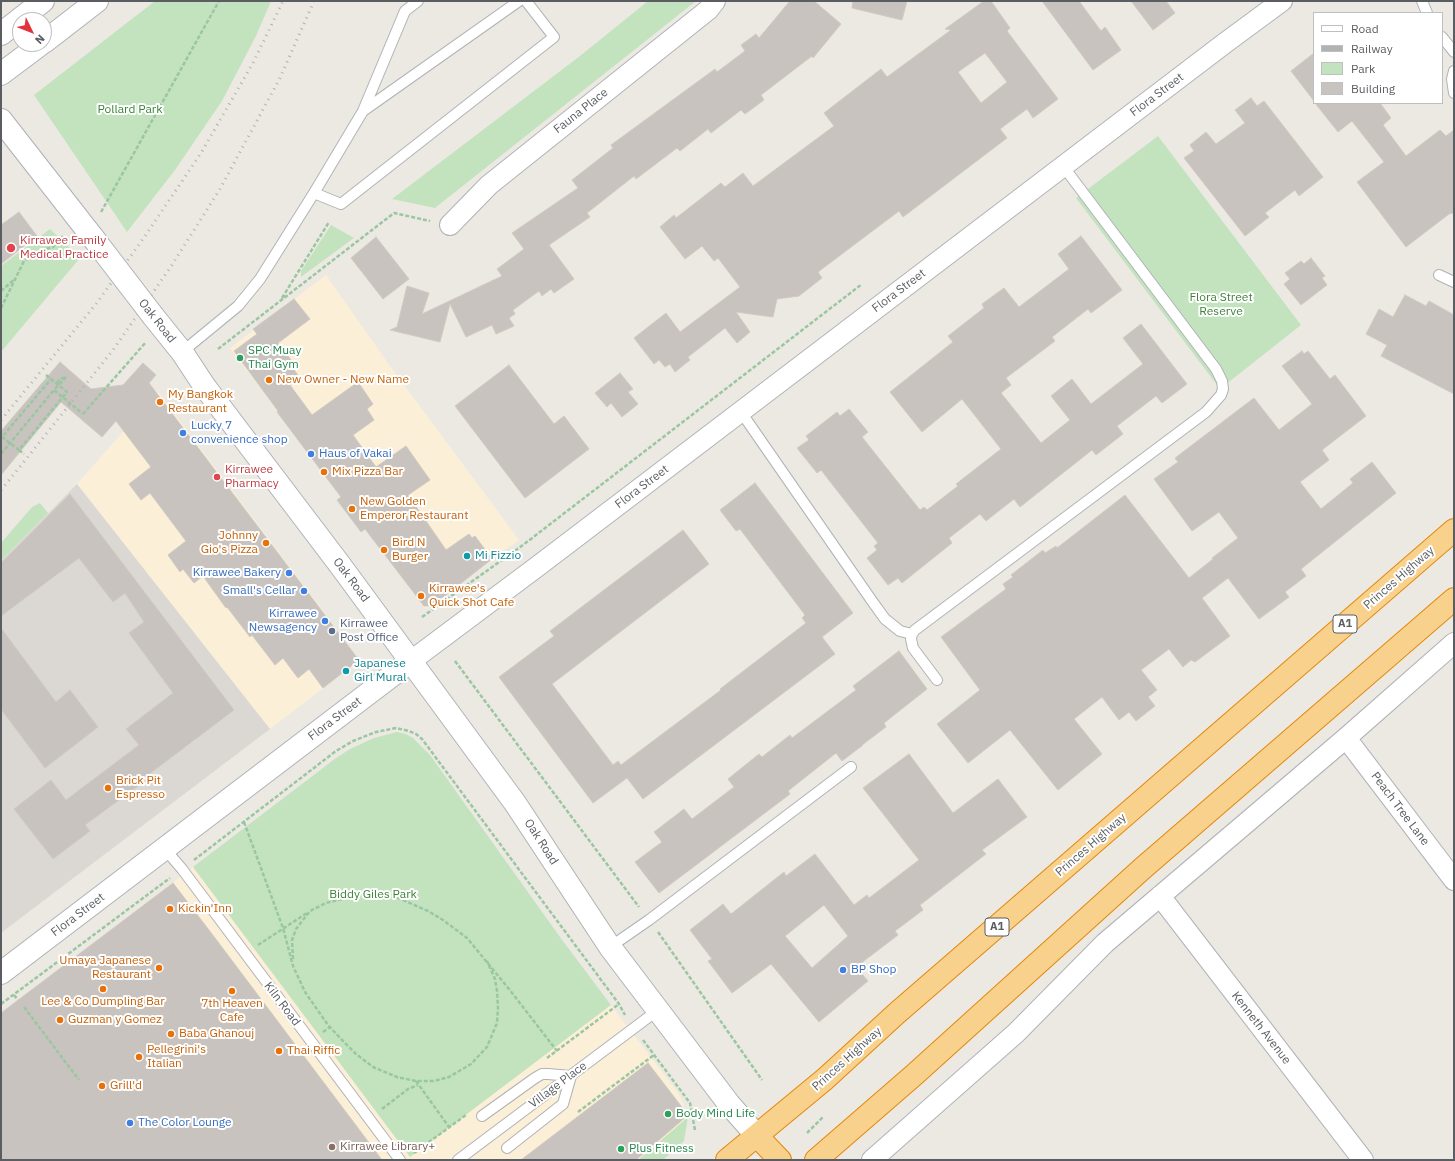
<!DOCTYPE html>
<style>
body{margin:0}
#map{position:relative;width:1455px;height:1161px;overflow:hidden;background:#ece9e2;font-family:"IBM Plex Sans",sans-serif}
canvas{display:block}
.frame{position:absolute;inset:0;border:2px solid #5a5e62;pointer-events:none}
.legend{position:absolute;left:1313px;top:12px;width:130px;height:92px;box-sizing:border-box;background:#fff;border:1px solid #bdbfc0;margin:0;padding:5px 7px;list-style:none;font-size:12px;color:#5a5e62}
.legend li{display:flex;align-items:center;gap:8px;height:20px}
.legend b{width:20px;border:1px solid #bdbfc0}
.north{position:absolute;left:12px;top:12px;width:40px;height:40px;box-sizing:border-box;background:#fff;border:1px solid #bdbfc0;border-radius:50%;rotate:133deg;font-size:11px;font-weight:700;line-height:16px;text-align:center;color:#5a5e62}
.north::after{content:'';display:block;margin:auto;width:14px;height:18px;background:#e0343a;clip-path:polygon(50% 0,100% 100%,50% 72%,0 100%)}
</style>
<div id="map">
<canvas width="1455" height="1161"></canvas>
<div class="frame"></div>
<ul class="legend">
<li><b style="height:5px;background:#fff"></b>Road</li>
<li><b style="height:5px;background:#b1b2b2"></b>Railway</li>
<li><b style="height:11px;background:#c3e3bf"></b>Park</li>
<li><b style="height:11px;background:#c8c3bf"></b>Building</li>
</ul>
<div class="north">N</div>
</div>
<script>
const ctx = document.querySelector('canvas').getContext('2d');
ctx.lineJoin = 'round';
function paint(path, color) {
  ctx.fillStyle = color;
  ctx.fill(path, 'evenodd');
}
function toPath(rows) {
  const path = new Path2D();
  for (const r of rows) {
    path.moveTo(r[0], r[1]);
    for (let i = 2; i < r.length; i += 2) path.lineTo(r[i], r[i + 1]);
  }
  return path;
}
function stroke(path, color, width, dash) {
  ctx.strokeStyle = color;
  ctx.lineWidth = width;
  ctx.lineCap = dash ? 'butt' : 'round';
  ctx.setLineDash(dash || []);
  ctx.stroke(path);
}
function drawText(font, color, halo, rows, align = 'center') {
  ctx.font = font + ' "IBM Plex Sans",sans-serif';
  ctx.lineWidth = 4;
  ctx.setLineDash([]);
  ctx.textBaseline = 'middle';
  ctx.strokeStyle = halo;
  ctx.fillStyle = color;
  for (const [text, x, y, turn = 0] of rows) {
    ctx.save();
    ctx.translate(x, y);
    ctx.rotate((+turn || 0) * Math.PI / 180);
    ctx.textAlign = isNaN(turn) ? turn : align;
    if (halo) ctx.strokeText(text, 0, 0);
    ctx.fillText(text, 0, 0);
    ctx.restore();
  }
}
paint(toPath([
 [326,275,390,366,519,540,426,609,230,348],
 [158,392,360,660,270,729,77,484],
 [193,867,410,1157,611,1005,678,1093,683,1103,687,1120,683,1138,661,1160,1,1160,23,997]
]), '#fcefd7');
paint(toPath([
 [77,484,270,729,1,933,1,561]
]), '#dbd8d4');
paint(toPath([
 [155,1,271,1,256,36,222,101,175,170,127,232,34,95],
 [648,1,696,1,435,208,392,199,580,56],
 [1158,136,1301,325,1220,389,1076,198],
 [331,225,354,238,301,277,301,271],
 [50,229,80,258,1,352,1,266],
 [40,503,48,513,1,561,1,543,32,507],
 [397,732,406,734,413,738,430,755,560,937,611,1005,410,1157,193,867,336,758,350,749,374,738],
 [688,1117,684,1141,663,1160,638,1160]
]), '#c3e3bf');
const building = toPath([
 [790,1,814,1,841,24,813,58,812,56,761,95,764,100,745,114,741,110,711,133,708,129,680,151,677,148,636,179,634,176,587,213,590,217,549,245,574,279,554,293,551,289,542,296,539,291,513,310,515,314,509,318,514,326,496,334,492,325,466,337,450,304,440,342,390,330,397,327,407,286,429,293,422,314,502,276,497,269,524,249,512,233,578,188,572,180,613,148,611,145,715,69,717,72,745,51,741,45,756,34,759,38,790,1],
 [853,1,907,1,902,20,852,8,853,1],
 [984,1,991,1,1010,28,1007,31,1058,99,1033,118,1027,109,1000,129,1007,138,903,217,899,211,818,272,822,278,799,296,777,299,773,317,736,312,750,332,737,343,725,328,688,357,690,360,675,372,670,364,665,367,659,360,654,364,634,338,666,313,680,332,740,287,718,258,714,261,702,246,685,259,660,227,674,215,676,218,721,183,725,187,743,173,753,186,834,126,824,113,881,69,887,77,951,30,945,29,984,1],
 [985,53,1007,82,981,103,958,72,985,53],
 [1042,1,1079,1,1101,31,1105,27,1121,50,1093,70,1042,1],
 [1131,1,1166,1,1175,13,1153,30,1131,1],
 [1314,53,1314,101,1291,71,1314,53],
 [1251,98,1257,106,1264,101,1323,177,1299,196,1295,190,1265,213,1269,217,1245,236,1184,158,1194,151,1190,145,1206,132,1216,144,1245,123,1235,110,1251,98],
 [1315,103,1380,103,1391,118,1383,125,1406,156,1440,130,1446,136,1454,130,1454,213,1449,214,1406,247,1357,182,1384,162,1352,121,1338,132,1315,103],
 [19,212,37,236,1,264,1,225,19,212],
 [1081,236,1122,290,1091,313,1088,309,1052,337,1055,341,1006,378,1011,385,1001,393,1041,443,1070,420,1051,396,1072,379,1091,404,1143,364,1123,338,1141,324,1187,384,1162,403,1156,396,1117,426,1123,434,1096,455,1092,450,1020,507,1014,499,986,521,980,514,949,538,952,543,902,583,898,578,888,585,867,558,877,550,874,546,878,543,821,470,817,473,797,448,809,440,806,436,837,412,840,416,849,409,868,432,862,437,920,510,924,507,927,510,958,486,956,484,1001,449,962,399,922,432,890,392,953,342,948,336,984,308,982,304,1004,288,1019,307,1069,269,1058,254,1081,236],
 [376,237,409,279,383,299,351,258,376,237],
 [1311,258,1325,276,1322,278,1327,285,1301,305,1284,284,1290,279,1285,273,1301,261,1304,264,1311,258],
 [1405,295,1426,306,1429,301,1454,315,1454,394,1381,356,1387,345,1366,334,1379,309,1393,317,1405,295],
 [294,299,310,319,278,343,295,365,292,367,300,378,290,385,312,415,358,382,373,404,367,409,374,420,353,435,376,467,406,446,430,480,408,495,446,550,469,534,472,538,475,536,492,559,432,606,424,606,365,529,361,532,337,500,341,497,277,412,278,411,234,351,257,334,253,329,294,299],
 [1302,351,1304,354,1308,351,1330,379,1335,375,1366,416,1322,450,1329,460,1300,482,1321,509,1353,483,1350,479,1372,462,1396,493,1301,569,1306,576,1285,592,1289,597,1259,619,1228,578,1202,598,1230,636,1195,662,1191,660,1183,667,1169,649,1141,670,1157,690,1148,697,1155,706,1136,721,1129,712,1119,720,1102,697,1074,719,1102,754,1058,790,1010,730,968,763,937,724,980,690,941,637,1006,589,1003,584,1013,577,1011,575,1043,550,1045,553,1056,546,1057,548,1125,495,1189,578,1213,559,1212,558,1238,538,1219,512,1192,531,1154,479,1178,462,1175,458,1254,398,1279,430,1312,404,1282,366,1302,351],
 [60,362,91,389,123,385,143,363,156,375,149,383,359,660,323,688,309,669,298,678,283,658,275,665,252,635,250,637,227,607,226,608,203,576,194,583,183,569,180,572,168,555,186,541,150,493,141,500,129,484,151,467,116,421,102,437,61,402,1,475,1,431,60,362],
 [509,365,554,424,564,416,589,449,525,498,455,406,509,365],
 [620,373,633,389,628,392,638,404,622,417,611,403,607,407,595,393,620,373],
 [755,483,853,613,822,637,835,654,643,799,627,778,593,803,499,677,554,636,550,631,683,530,709,564,552,684,613,765,618,761,621,765,721,690,720,689,806,623,802,618,805,615,740,529,736,531,720,510,755,483],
 [70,494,234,710,136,784,138,786,85,825,90,831,53,859,14,809,51,780,66,800,139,745,126,729,173,693,129,633,144,622,125,593,113,602,79,558,1,616,1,563,70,494],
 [1,628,56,702,70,690,98,727,45,768,1,709,1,628],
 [899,651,927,689,884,723,886,727,862,745,863,745,842,761,836,753,788,791,790,794,659,893,635,862,662,842,654,832,684,809,692,819,734,787,728,779,759,754,762,757,790,735,792,738,856,690,853,686,899,651],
 [909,754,953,813,998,779,1027,817,982,850,986,854,920,905,923,910,895,931,898,935,856,967,868,981,819,1022,771,964,732,993,708,961,712,959,690,930,723,904,731,914,784,872,786,876,815,854,854,905,867,895,869,898,919,860,863,788,909,754],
 [824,905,848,936,812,968,785,936,824,905],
 [173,883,215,938,382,1160,1,1160,1,1013,173,883],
 [648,1063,688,1115,636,1160,521,1160,648,1063]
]);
paint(building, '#c8c3bf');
stroke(building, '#d1cac0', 1);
const lane = toPath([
 [1422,1,1427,13],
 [1442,37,1454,52],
 [1454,71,1452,79,1454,93],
 [363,111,519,1],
 [314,193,341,204,554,37,526,1],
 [1439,275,1454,282],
 [182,352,238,306,260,279,314,193,363,111,405,11,418,1],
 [741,412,872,601,885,619,900,631,912,634],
 [937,680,913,648,911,639,912,634,915,630,1206,412,1221,395,1223,389,1222,381,1216,369,1063,166],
 [164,848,182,869,400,1160],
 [610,947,649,920,851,767],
 [482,1116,535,1078,542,1074,548,1074,571,1076,563,1104,507,1148],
 [458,1160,658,1010]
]);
const street = toPath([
 [450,225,489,185,708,10,715,1],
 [411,661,538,566,1225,43,1282,1],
 [1346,738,1454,880],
 [1160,896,1363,1160],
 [872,1160,1016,1033,1105,943,1346,738,1454,643]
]);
const secondary = toPath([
 [1,34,43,1],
 [44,42,97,1],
 [1,74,41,44],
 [1,120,94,239],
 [153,316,182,352,205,387,340,565,515,803,610,947,729,1104,757,1136],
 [1,973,411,661]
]);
const highway = toPath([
 [757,1136,780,1160],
 [727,1160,825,1079,897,1013,1454,530],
 [816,1160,914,1075,1143,868,1454,599]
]);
stroke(lane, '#afb3b7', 12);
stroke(street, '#afb3b7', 22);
stroke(secondary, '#aeb2b7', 24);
stroke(highway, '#e3870b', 24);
stroke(toPath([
 [101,212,219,1],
 [1,291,16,278],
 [282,298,329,222],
 [1,308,24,261,39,251,53,247,63,236],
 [218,349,394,213,430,221],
 [46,375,67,392,19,450,2,437,51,379],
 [57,383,60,379,66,377],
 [83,414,146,342],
 [19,450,24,454],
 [1,454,54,390],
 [422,617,523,545,862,284],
 [455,661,639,907],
 [244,822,283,928,293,966,305,992,328,1025,341,1039,356,1054,373,1067,397,1077,416,1081,434,1081,449,1077,471,1064,487,1047,497,1023,498,1008,497,991,495,979,487,961],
 [194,860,336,751,353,741,376,732,396,728,409,731,416,734,422,739,619,1004,625,1015],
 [658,932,762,1080],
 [258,945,307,913],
 [293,959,292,940,296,929,310,911,326,903,358,895,371,894,396,897,428,911,443,920,467,938,509,989,557,1051],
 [14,995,18,1000],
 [1,1004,170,878],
 [24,1007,79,1080],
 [323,1032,330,1027],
 [643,1040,690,1103,695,1130],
 [547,1058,619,1004],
 [416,1081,449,1127],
 [382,1109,408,1089,418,1085],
 [578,1112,654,1055],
 [807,1133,823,1117],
 [414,1153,466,1115]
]), '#9ac6a1', 2.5, [4, 2]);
stroke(lane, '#fff', 10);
stroke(street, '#fff', 20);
stroke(secondary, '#fff', 22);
stroke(highway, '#f8d18d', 22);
stroke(toPath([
 [1,420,96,304,143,239,201,153,253,63,283,1],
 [1,490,23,463,113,350,170,268,220,189,280,78,314,1]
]), '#b1b2b2', 3, [1, 5]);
const secondaryBridge = toPath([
 [94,239,153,316]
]);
stroke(secondaryBridge, '#aeb2b7', 24, []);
stroke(toPath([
 [66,377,54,390,83,414]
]), '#9ac6a1', 2.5, [4, 2]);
stroke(secondaryBridge, '#fff', 22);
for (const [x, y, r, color] of [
 [11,248,5,"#e0444e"],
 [240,358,4,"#2e9e5b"],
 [269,380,4,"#e8710a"],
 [160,402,4,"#e8710a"],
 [183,433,4,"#3f7fe0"],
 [311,454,4,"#3f7fe0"],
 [324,472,4,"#e8710a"],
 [217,477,4,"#e0444e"],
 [352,509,4,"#e8710a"],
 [266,543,4,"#e8710a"],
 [384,550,4,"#e8710a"],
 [467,556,4,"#0f9aa8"],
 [289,573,4,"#3f7fe0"],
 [304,591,4,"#3f7fe0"],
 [421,596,4,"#e8710a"],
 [325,621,4,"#3f7fe0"],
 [332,631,4,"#5c6f8a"],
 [346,671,4,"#0f9aa8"],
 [108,788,4,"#e8710a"],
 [170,909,4,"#e8710a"],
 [159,968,4,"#e8710a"],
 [843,970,4,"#3f7fe0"],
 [103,989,4,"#e8710a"],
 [232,991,4,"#e8710a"],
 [60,1020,4,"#e8710a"],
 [171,1034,4,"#e8710a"],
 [279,1051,4,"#e8710a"],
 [139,1057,4,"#e8710a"],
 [102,1086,4,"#e8710a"],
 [668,1114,4,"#2e9e5b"],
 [130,1123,4,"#3f7fe0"],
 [332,1147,4,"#8d6e63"],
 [621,1149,4,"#2e9e5b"]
]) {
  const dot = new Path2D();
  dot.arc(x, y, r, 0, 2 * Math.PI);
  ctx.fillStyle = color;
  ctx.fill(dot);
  stroke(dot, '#fff', 1.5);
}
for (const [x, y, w] of [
 [1345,624,24],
 [997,927,24]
]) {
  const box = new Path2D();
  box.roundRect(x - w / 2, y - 9, w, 18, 3);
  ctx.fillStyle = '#fff';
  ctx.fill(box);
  stroke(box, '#5a5e62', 1);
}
drawText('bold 11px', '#5a5e62', null, [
 ["A1",1345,624],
 ["A1",997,927]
]);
drawText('12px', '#5a5e62', '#fff', [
 ["Flora Street",1157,95,-37],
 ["Fauna Place",581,111,-38],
 ["Flora Street",899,291,-37],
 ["Oak Road",157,321,52],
 ["Flora Street",642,487,-37],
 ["Princes Highway",1399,578,-41],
 ["Oak Road",351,580,53],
 ["Flora Street",335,719,-37],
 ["Peach Tree Lane",1400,809,53],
 ["Oak Road",541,842,57],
 ["Princes Highway",1091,845,-41],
 ["Flora Street",78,915,-37],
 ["Kiln Road",282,1004,53],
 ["Kenneth Avenue",1261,1028,52],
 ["Princes Highway",847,1059,-42],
 ["Village Place",558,1085,-37]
]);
drawText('12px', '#3d8339', '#fff', [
 ["Pollard Park",130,110],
 ["Flora Street",1221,298],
 ["Reserve",1221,312],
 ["Biddy Giles Park",373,895]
]);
drawText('12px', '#be3a42', '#fff', [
 ["Kirrawee Family",20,241],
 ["Medical Practice",20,255],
 ["Kirrawee",225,470],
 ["Pharmacy",225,484]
], 'left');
drawText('12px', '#27864d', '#fff', [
 ["SPC Muay",248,351],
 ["Thai Gym",248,365],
 ["Body Mind Life",676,1114],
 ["Plus Fitness",629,1149]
], 'left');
drawText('12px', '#c56008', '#fff', [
 ["New Owner - New Name",277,380],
 ["My Bangkok",168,395],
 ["Restaurant",168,409],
 ["Mix Pizza Bar",332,472],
 ["New Golden",360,502],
 ["Emperor Restaurant",360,516],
 ["Johnny",258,536,"right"],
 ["Gio's Pizza",258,550,"right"],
 ["Bird N",392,543],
 ["Burger",392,557],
 ["Kirrawee's",429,589],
 ["Quick Shot Cafe",429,603],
 ["Brick Pit",116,781],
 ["Espresso",116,795],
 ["Kickin'Inn",178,909],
 ["Umaya Japanese",151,961,"right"],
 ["Restaurant",151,975,"right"],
 ["Lee & Co Dumpling Bar",103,1002,"center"],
 ["7th Heaven",232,1004,"center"],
 ["Cafe",232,1018,"center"],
 ["Guzman y Gomez",68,1020],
 ["Baba Ghanouj",179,1034],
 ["Pellegrini's",147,1050],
 ["Italian",147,1064],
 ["Thai Riffic",287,1051],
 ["Grill'd",110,1086]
], 'left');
drawText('12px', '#366cbe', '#fff', [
 ["Lucky 7",191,426],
 ["convenience shop",191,440],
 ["Haus of Vakai",319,454],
 ["Kirrawee Bakery",281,573,"right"],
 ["Small's Cellar",296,591,"right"],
 ["Kirrawee",317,614,"right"],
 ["Newsagency",317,628,"right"],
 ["BP Shop",851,970],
 ["The Color Lounge",138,1123]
], 'left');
drawText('12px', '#0d838f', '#fff', [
 ["Mi Fizzio",475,556],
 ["Japanese",354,664],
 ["Girl Mural",354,678]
], 'left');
drawText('12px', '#4e5e75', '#fff', [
 ["Kirrawee",340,624],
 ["Post Office",340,638]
], 'left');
drawText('12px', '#785e54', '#fff', [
 ["Kirrawee Library+",340,1147]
], 'left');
</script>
